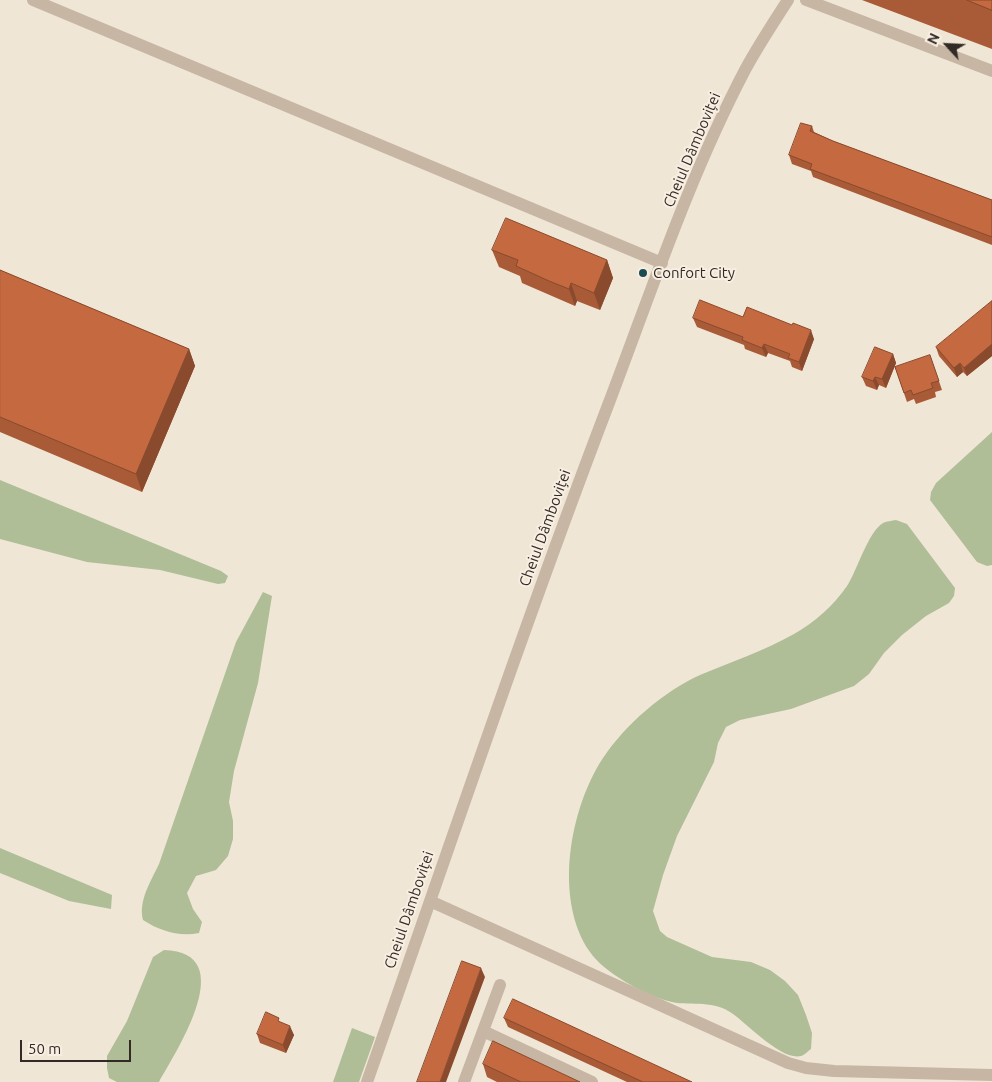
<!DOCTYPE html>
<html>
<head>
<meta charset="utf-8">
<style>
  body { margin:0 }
  #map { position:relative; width:992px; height:1082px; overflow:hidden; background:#f0e6d6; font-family:Ubuntu,sans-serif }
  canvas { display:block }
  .north { position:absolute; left:922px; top:20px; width:50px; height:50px; -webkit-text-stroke:4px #f8efe2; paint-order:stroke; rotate:295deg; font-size:14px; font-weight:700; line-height:20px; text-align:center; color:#322a25 }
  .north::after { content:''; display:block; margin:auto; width:18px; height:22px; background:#322a25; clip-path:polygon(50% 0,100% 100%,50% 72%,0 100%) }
  .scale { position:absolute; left:20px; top:1040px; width:111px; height:22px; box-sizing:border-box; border:2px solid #322a25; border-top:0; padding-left:6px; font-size:15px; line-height:18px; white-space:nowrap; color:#322a25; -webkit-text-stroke:4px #f8efe2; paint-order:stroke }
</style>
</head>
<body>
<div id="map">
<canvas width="992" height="1082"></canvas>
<div class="north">N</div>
<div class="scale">50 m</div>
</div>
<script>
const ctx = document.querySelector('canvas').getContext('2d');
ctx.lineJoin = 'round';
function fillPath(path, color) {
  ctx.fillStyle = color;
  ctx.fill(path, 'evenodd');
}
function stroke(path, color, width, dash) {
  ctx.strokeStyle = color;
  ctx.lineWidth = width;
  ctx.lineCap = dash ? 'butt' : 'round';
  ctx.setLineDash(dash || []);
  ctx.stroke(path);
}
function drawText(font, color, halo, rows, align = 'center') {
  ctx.font = font + ' Ubuntu,sans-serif';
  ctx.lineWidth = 4;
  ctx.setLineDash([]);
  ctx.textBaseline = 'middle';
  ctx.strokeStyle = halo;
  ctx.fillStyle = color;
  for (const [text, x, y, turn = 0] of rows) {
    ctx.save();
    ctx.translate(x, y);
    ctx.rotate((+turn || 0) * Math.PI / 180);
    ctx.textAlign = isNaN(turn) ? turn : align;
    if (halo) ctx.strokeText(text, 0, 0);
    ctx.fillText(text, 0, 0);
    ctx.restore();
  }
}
fillPath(new Path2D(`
  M992,432V565L987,566L977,562L930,500L931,492L936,483Z
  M0,480L221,571L228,576L225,583L218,584L160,570L87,562L0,539Z
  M896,520L907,524L955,588L954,596L949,603L926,616L902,635L884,653L869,674L854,686L791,709L740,720L726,727L718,743L714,762L677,836L663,875L653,911L660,931L667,937L712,957L751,962L770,970L785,981L798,995L806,1015L812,1033L811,1049C808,1051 805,1055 801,1056C781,1061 746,1022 730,1012C710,999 689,1007 668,1001C645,995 603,972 590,952C553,899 570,808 603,758C626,724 663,692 700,675C731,662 764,651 794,634C814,623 834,605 847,586C857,571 868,532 883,523C887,521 892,521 896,520Z
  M263,592L272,596L271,602L258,683L234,771L229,802L233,821V839L228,856L216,870L196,876L187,893L193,909L202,922L199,933C179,937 160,931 143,920C138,901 151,881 159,864L236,642Z
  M0,848L112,895L111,909L69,901L0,873Z
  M164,950C241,952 177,1050 159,1082H117L109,1078L107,1068V1056L127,1021L153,957Z
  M352,1028L375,1037L359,1082H333Z`), '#afbe97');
stroke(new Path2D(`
  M33,0L662,263
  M806,0L992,71
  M430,901L788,1063L806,1068L834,1071L992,1075
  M483,1031L592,1082
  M367,1082C447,854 524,625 610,400C652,289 690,175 745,70C758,46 773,23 788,0
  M464,1082L500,985`), '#c7b6a3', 12);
fillPath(new Path2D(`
  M862,0H992V49Z
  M812,126L814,132L833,141L992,200V245L813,177L811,171L792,164L789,155Z
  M492,250L607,260L613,278L600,310L577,301L575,306L522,283L520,276L499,267Z
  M0,270L189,349L195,366L142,492L0,432Z
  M992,301V356L967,376L963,372L957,377L939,356L936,347Z
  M743,317L814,339L802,371L792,367L790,361L768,353L766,357L745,349L744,345L697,327L693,318Z
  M893,354L896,363L886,388L879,385L877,390L866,386L862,377Z
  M930,355L942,390L935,392L936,397L916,404L914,399L907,402L895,367Z
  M504,1018L692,1082H627L508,1027Z
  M281,1022L294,1035L286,1053L260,1043L257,1034Z
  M483,1064L580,1082H497L487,1077Z`), '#a95a37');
fillPath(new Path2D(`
  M607,260L613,278L600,310L594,293Z
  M571,283L577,301L575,306L569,289Z
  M811,330L814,339L802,371L799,362Z
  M764,344L768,353L766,357L762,348Z
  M992,344V356L967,376L964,368Z
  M189,349L195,366L142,492L136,474Z
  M893,354L896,363L886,388L882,379Z
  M960,363L963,372L957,377L954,368Z
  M875,377L879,385L877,390L873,381Z
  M481,968L485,977L446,1082H440Z
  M290,1026L294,1035L286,1053L283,1045Z`), '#894a2d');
const building = new Path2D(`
  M967,0H992V10Z
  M801,123L812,126L810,131L833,141L992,200V237L810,169L812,164L789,155Z
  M506,218L607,260L594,293L571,283L569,289L549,281L516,266L518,260L492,250Z
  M0,270L189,349L136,474L0,417Z
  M700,300L743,317L747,307L792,325L793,323L811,330L799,362L788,358L790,354L764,344L762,348L742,340L743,337L693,318Z
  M992,301V344L964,368L960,363L954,368L936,347Z
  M875,347L893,354L882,379L875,377L873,381L862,377Z
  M930,355L939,381L931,383L933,388L913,395L911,390L904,393L895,367Z
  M462,961L481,968L440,1082H417Z
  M513,999L692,1082H643L504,1018Z
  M266,1012L279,1018L278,1021L290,1026L283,1045L257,1034Z
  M493,1041L580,1082H521L483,1064Z`);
fillPath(building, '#c46940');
stroke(building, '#894a2d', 1);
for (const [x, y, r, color] of [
  [643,273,5,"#1c4c53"]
]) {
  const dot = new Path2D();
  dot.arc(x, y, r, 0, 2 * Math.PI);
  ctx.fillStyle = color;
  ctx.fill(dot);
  stroke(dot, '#f8efe2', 2);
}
drawText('15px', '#322a25', '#f8efe2', [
  ["Cheiul Dâmboviței",692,150,-67],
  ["Cheiul Dâmboviței",545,528,-70],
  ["Cheiul Dâmboviței",409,910,-71]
]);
drawText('15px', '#322a25', '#f8efe2', [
  ["Confort City",653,273]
], 'left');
</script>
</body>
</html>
